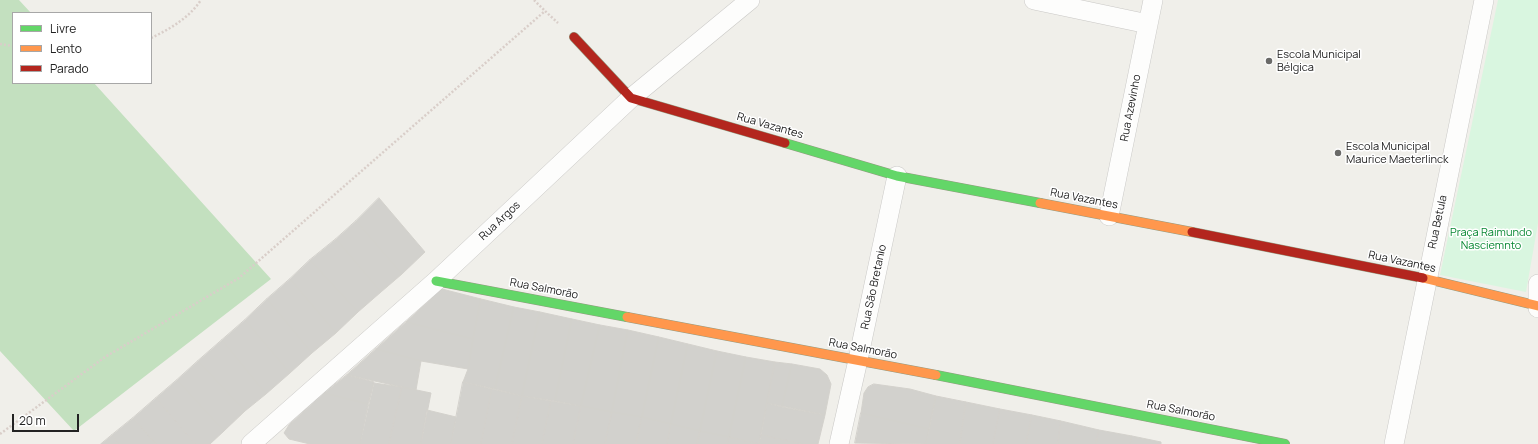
<!DOCTYPE html>
<html>
<head>
<meta charset="utf-8">
<style>
  body { margin:0 }
  #map { position:relative; width:1538px; height:444px; overflow:hidden; background:#f0efea; font-family:Manrope,sans-serif }
  canvas { display:block }
  .legend { position:absolute; left:12px; top:12px; width:140px; height:72px; box-sizing:border-box; background:#fff; border:1px solid #a7a7a7; margin:0; padding:5px 7px; list-style:none; font-size:12px; color:#222 }
  .legend li { display:flex; align-items:center; gap:8px; height:20px }
  .legend b { width:20px; border:1px solid #a7a7a7 }
  .scale { position:absolute; left:12px; top:414px; width:67px; height:18px; box-sizing:border-box; border:2px solid #222; border-top:0; padding-left:5px; font-size:12px; line-height:14px; white-space:nowrap; color:#222; -webkit-text-stroke:3px #fff; paint-order:stroke }
</style>
</head>
<body>
<div id="map">
<canvas width="1538" height="444"></canvas>
<ul class="legend">
<li><b style="height:5px;background:#63d668"></b>Livre</li>
<li><b style="height:5px;background:#ff974d"></b>Lento</li>
<li><b style="height:5px;background:#b3261e"></b>Parado</li>
</ul>
<div class="scale">20 m</div>
</div>
<script>
const ctx = document.querySelector('canvas').getContext('2d');
ctx.lineJoin = 'round';
function fillPath(path, color) {
  ctx.fillStyle = color;
  ctx.fill(path, 'evenodd');
}
function stroke(path, color, width, dash) {
  ctx.strokeStyle = color;
  ctx.lineWidth = width;
  ctx.lineCap = dash ? 'butt' : 'round';
  ctx.setLineDash(dash || []);
  ctx.stroke(path);
}
function drawText(font, color, halo, rows, align = 'center') {
  ctx.font = font + ' Manrope,sans-serif';
  ctx.lineWidth = 3;
  ctx.setLineDash([]);
  ctx.textBaseline = 'middle';
  ctx.strokeStyle = halo;
  ctx.fillStyle = color;
  for (const [text, x, y, turn = 0] of rows) {
    ctx.save();
    ctx.translate(x, y);
    ctx.rotate((+turn || 0) * Math.PI / 180);
    ctx.textAlign = isNaN(turn) ? turn : align;
    if (halo) ctx.strokeText(text, 0, 0);
    ctx.fillText(text, 0, 0);
    ctx.restore();
  }
}
fillPath(new Path2D(`
  M0,0H19L31,13H13V83H94L271,279L74,431L0,351Z`), '#c3e0bf');
fillPath(new Path2D(`
  M1498,0H1538V223L1526,292L1440,275Z`), '#d9f6e0');
const building = new Path2D(`
  M379,198L425,252L402,274L356,221Z
  M356,221L402,274L381,292L336,239Z
  M336,239L381,292L358,312L310,260Z
  M310,260L358,312L336,333L290,279Z
  M290,279L336,333L312,353L267,299Z
  M438,288L481,299L473,339L406,322L433,297Z
  M267,299L312,353L290,373L245,320Z
  M481,299L514,307L495,389L463,382L468,369L473,339Z
  M514,307L540,312L522,396L495,389Z
  M540,312L572,319L555,401L522,396Z
  M572,319L600,325L581,406L555,401Z
  M245,320L290,373L266,394L222,340Z
  M406,322L473,339L468,369L421,361L376,349Z
  M600,325L628,330L612,412L581,406Z
  M628,330L659,337L642,417L612,412Z
  M659,337L688,344L671,424L642,417Z
  M222,340L266,394L245,411L198,361Z
  M688,344L717,351L700,431L671,424Z
  M376,349L421,361L416,390L347,375Z
  M717,351L746,357L729,437L700,431Z
  M746,357L775,362L759,444L729,437Z
  M198,361L245,411L224,431L177,380Z
  M775,362L792,364L782,407L767,403Z
  M792,364L820,369L827,375L831,384L825,415L782,407Z
  M347,375L374,382L368,404L324,393Z
  M177,380L224,431L210,444H195L156,398Z
  M463,382L492,389L481,444H451Z
  M374,383L402,387L389,444H360Z
  M874,384L910,389L936,396L929,429L861,413L864,393L868,387Z
  M402,387L431,393L421,444H389Z
  M492,389L522,396L512,444H481Z
  M324,393L368,404L360,444H310L289,439L284,433L289,425Z
  M522,396L551,401L542,444H512Z
  M936,396L966,402L960,444H926Z
  M156,398L195,444H156L133,418Z
  M551,401L581,406L573,444H542Z
  M966,402L1000,409L993,444H960Z
  M767,403L825,415L818,444H803L761,435Z
  M581,406L612,412L605,444H573Z
  M1000,409L1032,415L1026,444H993Z
  M427,410L456,417L451,444H421Z
  M612,412L642,417L636,444H605Z
  M861,413L929,429L926,444L855,443Z
  M1032,415L1061,421L1058,444H1026Z
  M642,417L671,424L667,444H636Z
  M133,418L156,444H119L112,435Z
  M1061,421L1099,430L1096,444H1058Z
  M671,424L700,431L697,444H667Z
  M1099,430L1132,436L1130,444H1096Z
  M700,431L729,437L727,444H697Z
  M112,435L119,444H101Z
  M761,435L803,444H759Z
  M1132,436L1161,442V444H1130Z
  M729,437L759,444H727Z`);
fillPath(building, '#d2d1cd');
stroke(building, '#d3d1cc', 1);
const street = new Path2D(`
  M1034,0L1148,24
  M1109,216L1153,0
  M1538,284V308
  M251,444L436,281L631,98L750,0
  M839,444L858,360L897,176
  M1394,444L1484,0`);
const fast = new Path2D(`
  M785,143L897,176L1040,203
  M436,281L627,317
  M936,375L1285,444`);
const slow = new Path2D(`
  M1040,203L1192,232
  M1423,278L1538,306
  M627,317L936,375`);
const jam = new Path2D(`
  M574,37L631,98L785,143
  M1192,232L1423,278`);
stroke(street, '#c9c8c6', 20);
stroke(fast, '#939b80', 10);
stroke(slow, '#939b80', 10);
stroke(jam, '#939b80', 10);
stroke(new Path2D(`
  M534,0L545,11
  M151,38C170,29 189,18 201,0
  M0,44L13,46
  M0,434L105,357L239,278L545,11L558,23`), '#d9cec9', 2.5, [2, 2]);
stroke(street, '#fdfdfc', 19);
stroke(fast, '#63d668', 9);
stroke(slow, '#ff974d', 9);
stroke(jam, '#b3261e', 9);
for (const [x, y, r, color] of [
  [1269,61,4,"#6a6a68"],
  [1338,153,4,"#6a6a68"]
]) {
  const dot = new Path2D();
  dot.arc(x, y, r, 0, 2 * Math.PI);
  ctx.fillStyle = color;
  ctx.fill(dot);
  stroke(dot, '#fff', 1.5);
}
drawText('11px', '#222', '#fff', [
  ["Escola Municipal",1277,55],
  ["Bélgica",1277,68],
  ["Escola Municipal",1346,147],
  ["Maurice Maeterlinck",1346,160]
], 'left');
drawText('11px', '#222', '#fff', [
  ["Rua Azevinho",1131,108,-79],
  ["Rua Vazantes",770,126,16],
  ["Rua Vazantes",1084,199,11],
  ["Rua Argos",500,221,-43],
  ["Rua Betula",1438,222,-78],
  ["Rua Vazantes",1402,262,12],
  ["Rua São Bretanio",874,287,-78],
  ["Rua Salmorão",544,289,11],
  ["Rua Salmorão",863,349,11],
  ["Rua Salmorão",1181,411,11]
]);
drawText('11px', '#078832', '#fff', [
  ["Praça Raimundo",1491,233],
  ["Nasciemnto",1491,246]
]);
</script>
</body>
</html>
